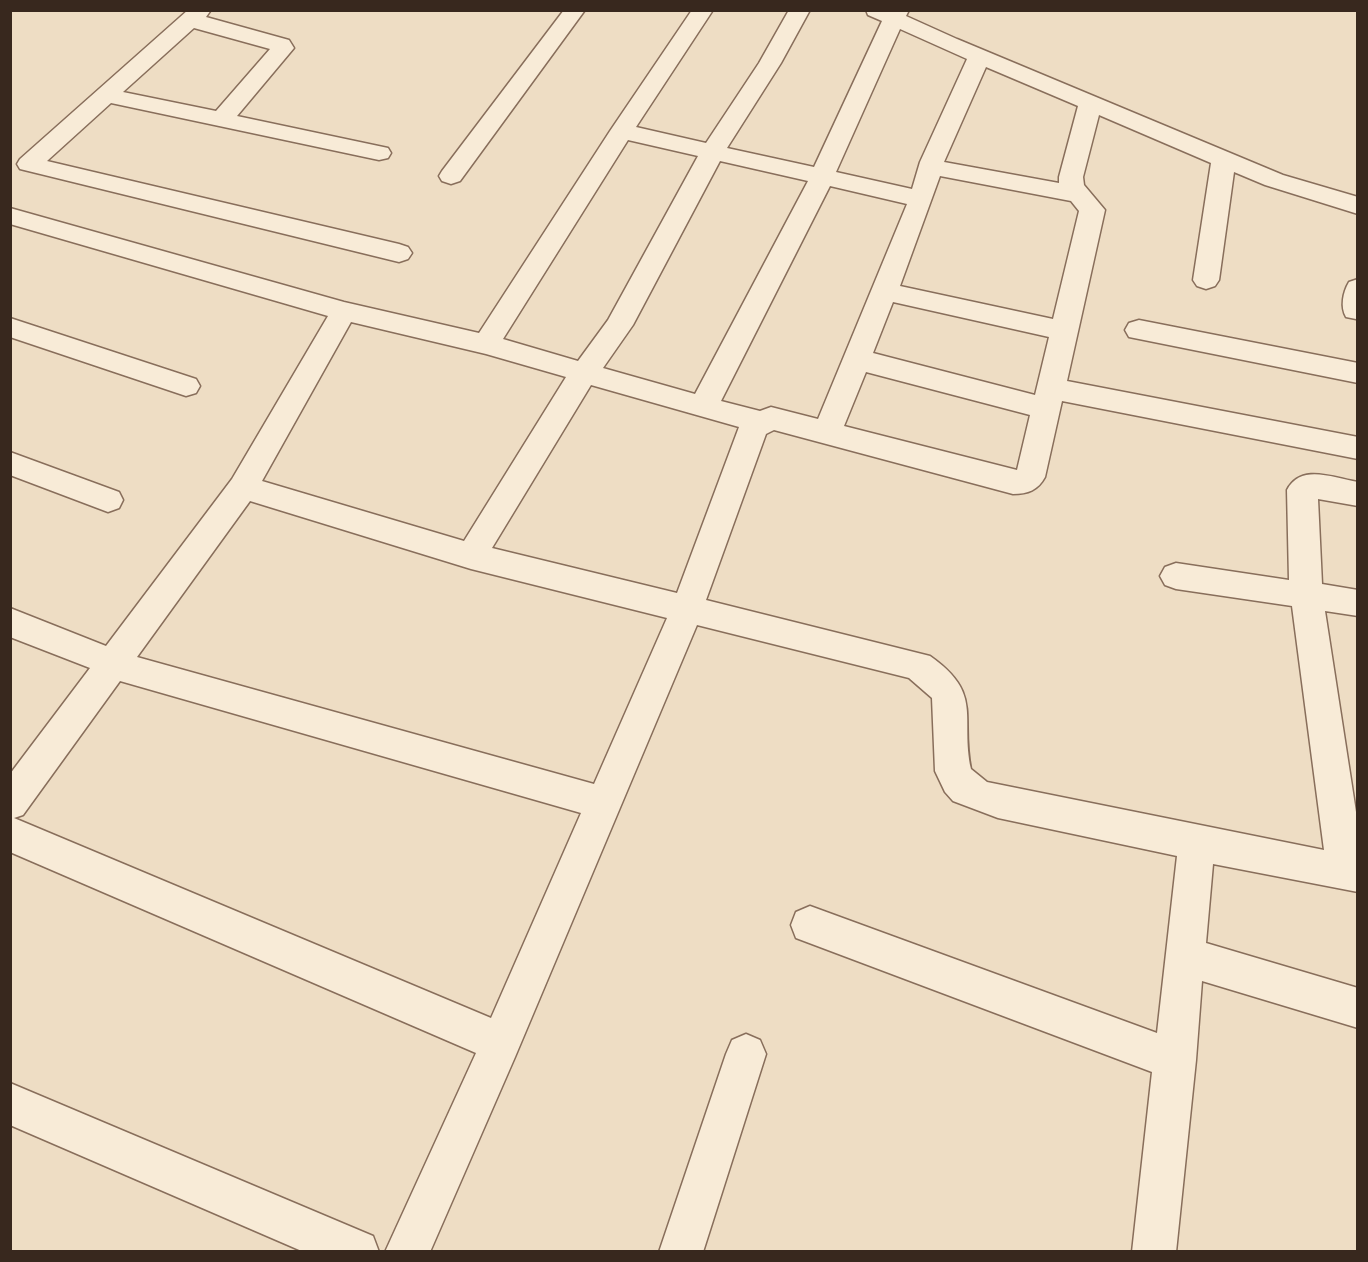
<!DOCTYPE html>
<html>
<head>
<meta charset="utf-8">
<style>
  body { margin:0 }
  #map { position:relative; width:1368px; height:1262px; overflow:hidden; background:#eeddc4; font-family:Merriweather,serif }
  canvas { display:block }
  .frame { position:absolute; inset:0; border:12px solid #38281e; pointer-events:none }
</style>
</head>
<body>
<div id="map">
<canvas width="1368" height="1262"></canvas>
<div class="frame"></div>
</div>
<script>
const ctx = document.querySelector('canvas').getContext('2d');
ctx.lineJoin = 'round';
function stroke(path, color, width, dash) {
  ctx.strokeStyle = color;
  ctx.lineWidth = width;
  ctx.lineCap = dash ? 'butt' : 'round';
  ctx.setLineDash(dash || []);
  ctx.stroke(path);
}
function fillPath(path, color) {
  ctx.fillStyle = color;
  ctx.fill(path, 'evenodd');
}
const minor = new Path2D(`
  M188,10H211L206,17L289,40L294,48L237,116L388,148L391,153L388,158L379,160L111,103L47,161L399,244L408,247L412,253L408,259L399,262L20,169L17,164L20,159ZM194,28L270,49L216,111L123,92Z
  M564,10H585L460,181L451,184L442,181L439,176L442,171Z
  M692,10H713L636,127L706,143L759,63L789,10H810L781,63L727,148L814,167L882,21L868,15L866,10H909L906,16L957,39L1283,175L1358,197V214L1265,185L1234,172L1219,280L1215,286L1206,289L1197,286L1193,280L1211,163L1099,115L1083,177L1084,185L1105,210L1067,381L1358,437V459L1062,401L1045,477C1038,490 1028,494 1013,494L774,430L766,434L706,600L930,656C984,694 960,716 971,769L987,782L1324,850L1292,606L1176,589L1165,585L1160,576L1165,567L1176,563L1289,580L1287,490C1301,463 1333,478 1358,482V506L1318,499L1322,584L1358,590V616L1325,611L1358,825V892L1213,864L1206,943L1358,988V1028L1202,981L1196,1060L1176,1252H1132L1152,1072L796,938L791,925L796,912L810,906L1157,1033L1177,856L998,818L953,801L945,792L935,771L932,698L909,678L697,625L515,1057L430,1252H385L476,1053L10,852V774L90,668L10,637V608L106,646L232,479L328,316L10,224V208L344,302L479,333L610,131ZM900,29L967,59L920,162L912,189L836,172ZM986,67L1078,106L1059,177V183L944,162ZM628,140L698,156L608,320L578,361L503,339ZM720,161L808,181L695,394L603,368L633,325ZM940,176L1071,201L1079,211L1053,319L900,286ZM830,186L907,204L818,419L771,407L760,411L721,401ZM893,302L1049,337L1035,395L873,353ZM351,322L486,354L566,377L464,541L262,481ZM866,372L1030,415L1017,470L844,426ZM591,385L739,427L677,593L492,548ZM250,501L471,569L667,618L594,784L137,657ZM120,681L581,813L491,1018L14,818L23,815Z
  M1358,279V319H1356L1346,317C1340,307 1343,292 1349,282Z
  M10,318L196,379L200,386L196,393L186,396L10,337Z
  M1139,320L1358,363V383L1129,337L1125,330L1129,323Z
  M10,452L119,492L123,500L119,508L108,512L10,475Z
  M746,1034L760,1040L766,1054L703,1252H659L726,1054L732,1040Z
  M10,1083L373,1236L379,1252H304L10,1125Z`);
stroke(minor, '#886e5b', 3);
fillPath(minor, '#f8ebd7');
</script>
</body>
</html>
